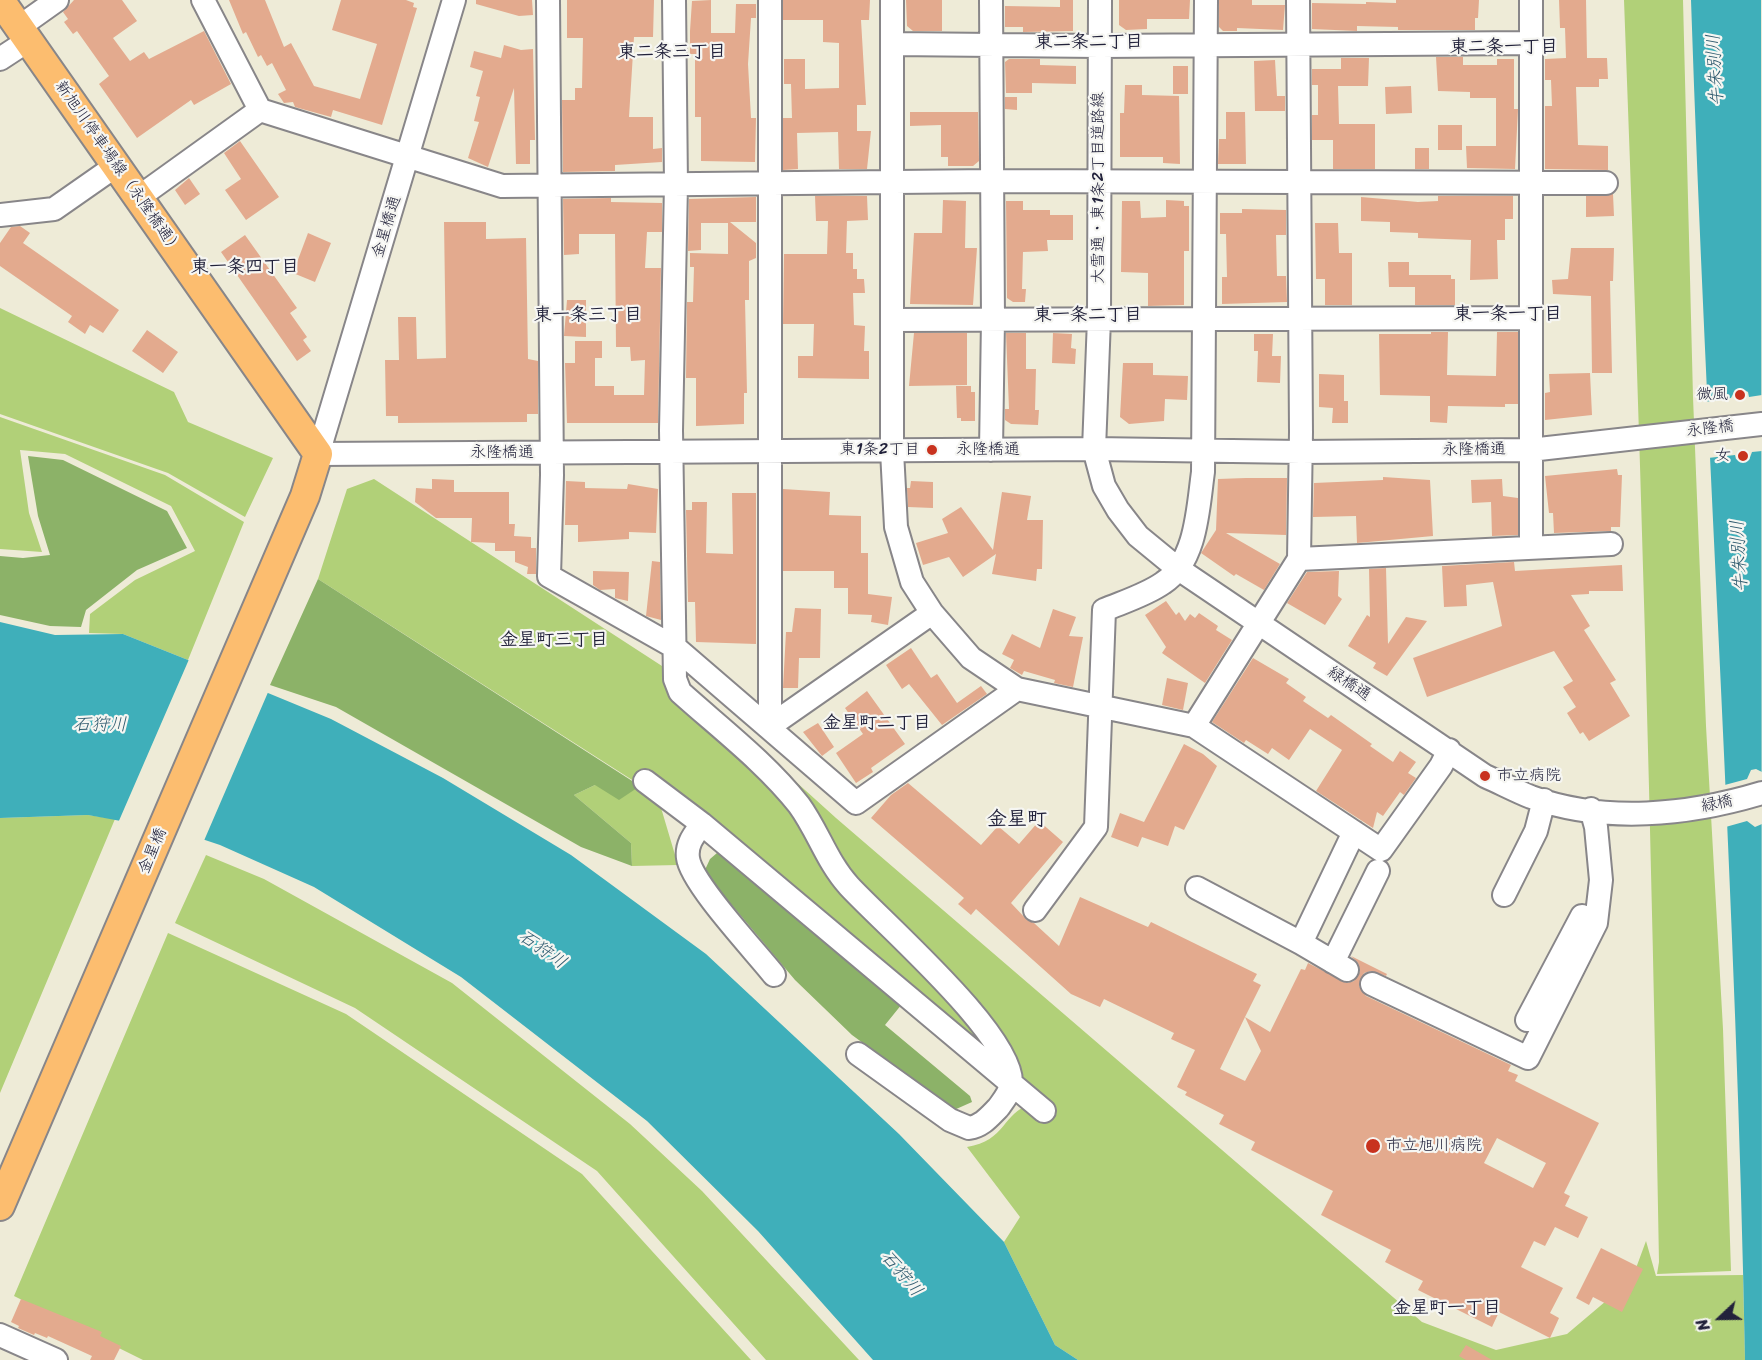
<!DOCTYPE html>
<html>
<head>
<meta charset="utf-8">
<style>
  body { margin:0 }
  #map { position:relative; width:1762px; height:1360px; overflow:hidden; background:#eeebd7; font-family:Sriracha,sans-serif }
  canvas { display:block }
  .north { position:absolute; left:1690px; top:1288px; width:60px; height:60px; -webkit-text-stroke:4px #f6f6f2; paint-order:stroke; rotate:248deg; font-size:16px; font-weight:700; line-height:24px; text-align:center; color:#22223b }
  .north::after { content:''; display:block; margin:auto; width:21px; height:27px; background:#22223b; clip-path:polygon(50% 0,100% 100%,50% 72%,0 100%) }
</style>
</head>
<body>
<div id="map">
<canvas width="1762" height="1360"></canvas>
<div class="north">N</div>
</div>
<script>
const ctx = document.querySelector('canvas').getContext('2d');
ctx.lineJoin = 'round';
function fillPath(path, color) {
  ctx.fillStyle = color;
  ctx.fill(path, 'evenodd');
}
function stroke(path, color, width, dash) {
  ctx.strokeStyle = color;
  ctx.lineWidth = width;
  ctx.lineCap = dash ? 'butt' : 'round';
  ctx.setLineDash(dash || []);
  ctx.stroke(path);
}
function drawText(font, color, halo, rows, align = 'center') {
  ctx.font = font + ' Sriracha,"Klee One",sans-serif';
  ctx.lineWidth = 4.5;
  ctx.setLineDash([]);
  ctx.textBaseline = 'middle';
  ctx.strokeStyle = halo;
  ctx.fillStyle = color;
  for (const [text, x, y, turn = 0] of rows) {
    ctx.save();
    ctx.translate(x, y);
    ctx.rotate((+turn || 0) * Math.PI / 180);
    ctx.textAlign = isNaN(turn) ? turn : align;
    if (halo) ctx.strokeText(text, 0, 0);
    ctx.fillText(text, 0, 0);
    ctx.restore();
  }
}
fillPath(new Path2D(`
  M1624,0H1683L1693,397L1706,726L1723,1029L1731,1271L1657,1274L1659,1262C1652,841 1640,421 1624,0Z
  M0,308L174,392L188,422L273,458L245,517L168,473L0,414Z
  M0,417L165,475L244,522L188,660L123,634L89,633L90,614L135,580L195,551L171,506L65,454L20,450L29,513L42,552L0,549Z
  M374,479L682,679L836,818L1422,1322L1496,1350L1567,1334L1632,1279L1646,1241L1656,1276L1743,1275L1745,1360H1078L1055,1345L1004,1242L1020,1217L967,1147C1006,1141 1003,1112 1030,1105L659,801L678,865L632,866L631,843L574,795L595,785H640L318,579L347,489Z
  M88,815L115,819L0,1093V818Z
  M206,855L264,879L452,983L630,1124L702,1191L859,1360H766L597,1171L355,1008L175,923Z
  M168,933L346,1014L582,1174L751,1360H143L14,1296Z`), '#b1d078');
fillPath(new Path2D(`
  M28,456L63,460L167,511L187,548L137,570L86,610L81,627L50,626L0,615V556L23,558L50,555L38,516Z
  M318,579L640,786L619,800L595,785L574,795L631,843L632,866L581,847L336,707L270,685Z
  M717,853L728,855L902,1004L885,1025L970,1096L972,1102L954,1110L852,1035L795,980L704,872L710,859Z`), '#8cb268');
fillPath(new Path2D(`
  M1691,0H1761L1762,1360H1745C1737,906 1706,453 1691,0Z
  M0,622L55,635L123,634L188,660L331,719L443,778L571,855L706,954L899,1134L1004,1242L1055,1345L1078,1360H873L758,1231L647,1121L461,977L314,887L220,845L181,832L88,815L0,818Z`), '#3fafba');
fillPath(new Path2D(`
  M1740,388L1748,392L1749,397L1762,395V451L1752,452L1749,460L1744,462L1736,459L1735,455L1708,458L1705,402L1731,398L1735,390Z
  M190,657L269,690L203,843L118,823Z
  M1756,769L1762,772V824L1755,827L1747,821L1722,828L1721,786L1747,779L1751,770Z`), '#eeebd7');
fillPath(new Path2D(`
  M74,0H122L137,21L113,38L130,61L144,52L149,59L204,31L231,84L194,105L191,100L137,138L99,84L109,76L77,31L73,34L64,22L68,19L63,12Z
  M229,0H265L284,47L291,43L314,86L360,99L377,44L332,30L341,0H406L414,3L413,7L417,8L382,125L333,110L331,117L295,107L293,102L284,103L278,94L286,90L272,63L267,66L261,55L258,57L246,32L243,34Z
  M476,0H532L533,15L519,16L476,4Z
  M567,0H654L653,37H634L629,117H653V149L662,148V162L615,165V171L563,172L562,100H575V88H582L583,38H567Z
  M711,0V33H735L736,4H756V18H751L748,64L751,118H756L755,162L701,161V117H695V54H690V31L692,1Z
  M783,0H870L869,20H861L866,105H857V131H871L867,169H839L838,132L797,133L798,169L783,170V118H792L791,84H784V59H805V89L839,88V43L823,42V20H783Z
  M906,0H942V31H913L907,26Z
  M1060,0H1073V31L1023,32V27H1005V6L1060,7Z
  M1119,0H1190L1189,19H1147V29L1126,30L1119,25Z
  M1219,0H1252V5H1285L1283,30L1237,28V31H1223L1219,27Z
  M1396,0H1479L1478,18H1475V30H1398V27L1357,26V31L1312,29V3L1366,4V2L1396,3Z
  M1559,0H1586L1587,58H1607L1608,79H1599V87H1576L1578,145L1608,146V170L1545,169V106H1552L1551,80H1545V59L1566,58L1565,28H1560Z
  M504,45L521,50L533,49L535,140H530V164H516L514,88L488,167L468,158L479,122L474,121L480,97L476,96L483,71L470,67L474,51L501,58Z
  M1436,57H1463V65H1497V59H1514V109H1518L1515,169L1467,168L1466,146H1496V98H1470V92L1438,91Z
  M1341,58H1369L1368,86H1338L1339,124H1375V169H1333V140H1312V115H1318V85H1312V69H1341Z
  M1009,59H1040V65L1076,66V84L1032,83V93H1006L1005,62Z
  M1275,60L1277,96H1285V111H1255L1254,61Z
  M1173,66H1188V94H1173Z
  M1125,85H1142V95L1179,96L1180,164L1163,163V157H1120V113H1124Z
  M1411,86L1412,113L1386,114L1385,87Z
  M1005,97H1017V110L1005,109Z
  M910,112H978L979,161L973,166H948V157H941V125L910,126Z
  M1226,112H1245L1246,164H1218L1219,139H1226Z
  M1438,125H1462V150H1438Z
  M240,141L279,197L246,220L225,190L241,179L224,153Z
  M1415,148H1429V169H1415Z
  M189,178L200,194L185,205L175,190Z
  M1613,194L1614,216L1586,217V196Z
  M815,196H867L868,220L847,221L846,253H853V269H857V279H864L865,293H853L854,325L865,326L864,351H869V379L798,378V356H813L814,324H783L784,254H827L828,221H816Z
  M1438,196H1513V219H1505V240H1497L1498,279L1470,280L1471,240L1418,238V233L1390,232V222L1361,221V197L1418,202L1438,201Z
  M756,197V222H730L756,243V258L749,261V300H745L747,393H744V424L696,426V378H686L687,302H693L694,267H690V253L728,254V223H701V250L688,251L689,199Z
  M611,198V202L662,203V232H647L645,268H661L658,423H567L565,363H575V341H602V358H595V386H614V395H644L645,360L631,361L630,347H616L615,234H579V254L564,255L563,199Z
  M943,200L966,201L965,248H977L973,305L910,304L914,233H942Z
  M1166,200L1184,201V206H1189V251H1184V305L1148,306V273L1121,272L1122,201H1140L1141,218L1166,217Z
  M1006,201H1023V210H1050V215H1073V240H1047L1048,251L1023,252L1022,289H1026L1025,302H1013L1007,298Z
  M1242,209L1286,210V235H1276L1277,276H1286L1287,302L1222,304V277H1227L1226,234H1220V213H1242Z
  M444,222H486V239L526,238L528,359L538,361V414H527V422L398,423V416H386L385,360H399L398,317H416L417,359L446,358Z
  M1315,223H1338L1339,253H1352V305H1325V279H1316Z
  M20,226L30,233L23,243L119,310L103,333L90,325L85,334L68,322L72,316L0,266V243L11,227Z
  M308,233L331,243L315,282L293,273Z
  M245,235L297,308L290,313L307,337L303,340L311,351L297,361L221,252Z
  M1571,248H1614L1613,281H1610L1612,373H1592L1591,296L1553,294L1552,280L1568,279Z
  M1388,262H1409V275H1451V279H1455V305H1415V287H1389Z
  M567,300H586V337L564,336Z
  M147,330L178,352L163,373L132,351Z
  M1431,332H1448L1447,375L1496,376L1497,332H1518V404H1505V407L1448,406L1447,423L1430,422V396L1380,395L1379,334H1431Z
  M914,333H967V385L909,386Z
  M1006,333H1026V369H1036L1035,410H1039L1038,425L1011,424L1005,420V409H1009Z
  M1053,333L1072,334L1071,348L1076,349L1075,364L1052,363Z
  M1254,334H1273L1272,356H1281L1280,383L1257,382L1258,351H1254Z
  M1123,363H1153V375L1188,376L1187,400L1165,399L1164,421L1129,424L1120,417Z
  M1590,373L1592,415L1545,420V393L1550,392L1549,374Z
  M1319,374L1344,375V401H1348V423H1332L1333,408L1319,407Z
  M956,386H971V392H975V421H961V418H957Z
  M1617,469L1618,475H1622L1620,527H1611V531L1554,533L1553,513H1549L1545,476Z
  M1383,477L1430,480L1433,536L1357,543L1356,516L1313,517L1314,483L1383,480Z
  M1246,478H1287L1286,535L1226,533L1280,564L1264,590L1236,574L1234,576L1201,553L1216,530L1218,479Z
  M432,479L454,480V492H509V524H515L514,536L531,537V548H536V574H527L528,567L515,562V551H495V543L471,542L472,518H436L415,502L416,488L432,489Z
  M1502,479L1503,496L1518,498V535L1492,536L1491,502L1472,503L1471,480Z
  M566,481L585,482V488L627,489L628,484L658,489L656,533L629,532V539L578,542V525H565Z
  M911,481L933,482V508L908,507L907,488H910Z
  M783,489L830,492L829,515L861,516V553H868V594L892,597L888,625L871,622L872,615L848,614V588H834V571H783Z
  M1002,492L1031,496L1027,520H1043L1042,569H1037L1036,581L992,574L996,554L963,577L949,557L923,565L916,543L948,533L942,519L961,507L993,550Z
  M732,493H756V644L696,642L695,602H688L686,510H692V502H707L706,553L733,554Z
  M652,561L660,562L661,620L646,616Z
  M1514,562L1515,571L1622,565L1623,591H1589V594L1571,595L1590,626L1584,630L1616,680L1610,683L1630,716L1589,741L1583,732L1580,734L1567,713L1576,707L1563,687L1573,681L1554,651L1427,697L1413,658L1502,626L1493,582L1466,585L1467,606L1444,607L1442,566Z
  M1386,568L1388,644L1406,617L1427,621L1387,676L1373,668L1376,663L1348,646L1367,615L1370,617L1369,569Z
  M593,571L629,572L628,601L615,598V589L600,590L593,585Z
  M1339,571L1338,596L1342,599L1325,625L1287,603L1307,572Z
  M1166,601L1176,615L1179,612L1185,621L1190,614L1195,618L1199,613L1218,626L1216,630L1232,640L1205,683L1162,653L1166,647L1145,615Z
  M795,608L821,609L820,658H799L798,688H783L786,632H792Z
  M1053,609L1076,617L1069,636L1083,637L1073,687L1054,683L1055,680L1024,671L1022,675L1010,668L1014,660L1002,654L1012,634L1040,648Z
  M911,648L931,678L937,674L957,703L981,686L987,694L942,725L909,684L902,689L886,665Z
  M1253,658L1289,679L1286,683L1306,697L1303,701L1328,718L1331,715L1372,744L1370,746L1393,762L1400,751L1416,762L1408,773L1416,778L1404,795L1400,792L1383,816L1377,812L1373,828L1316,791L1342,750L1310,729L1289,760L1272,748L1268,754L1246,740L1244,743L1212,722Z
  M1167,678L1188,683L1183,710L1162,705Z
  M867,691L905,744L871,768L873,772L856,783L836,753L863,734L845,708Z
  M818,723L834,747L822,756L803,732Z
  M1184,744L1203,754L1217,766L1184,830L1175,826L1168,846L1142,837L1138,847L1111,837L1120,813L1144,822Z
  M908,783L981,845L998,826L1019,844L1039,821L1063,842L1011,903L1027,920L1034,923L1059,946L1080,897L1148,927L1151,922L1257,974L1253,981L1261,985L1245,1017L1270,1032L1301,969L1305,970L1308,963L1347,983L1354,981L1360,971L1358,963L1351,956L1387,974L1386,976L1371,971L1364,973L1359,986L1366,996L1511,1065L1508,1071L1518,1075L1515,1081L1599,1123L1564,1193L1570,1196L1565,1206L1588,1217L1578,1238L1555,1227L1545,1246L1534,1241L1521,1267L1563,1288L1550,1313L1559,1318L1550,1338L1499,1312L1492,1327L1418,1290L1423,1281L1385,1262L1391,1250L1321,1215L1333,1191L1251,1150L1255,1142L1219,1124L1224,1115L1185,1095L1187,1092L1177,1087L1195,1050L1171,1039L1174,1033L1104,999L1100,1007L1071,994L976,909L971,915L958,904L964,898L871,818L891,795ZM1245,1017L1261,1051L1245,1081L1220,1069ZM1497,1138L1546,1163L1533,1188L1484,1163Z
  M1601,1248L1643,1269L1622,1312L1593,1297L1589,1305L1576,1298Z
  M21,1299L102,1332L100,1336L121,1346L114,1360H90L92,1356L48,1336L47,1338L35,1333L34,1335L18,1328L19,1326L11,1322Z
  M1466,1345L1492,1360H1466L1459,1356Z`), '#e3aa8e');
const minor = new Path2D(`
  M203,0L260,110L502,186L993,181L1606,183
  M454,0L318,454L1094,449L1301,452L1530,450L1762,424
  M548,0L552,475L549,576L676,648L856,803L1017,689
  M674,0L676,184L671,430L675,679L680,692C720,728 766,763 799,805C818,831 827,862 849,886C883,923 1015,1037 1011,1084C1010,1093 1003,1101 998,1108C989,1117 982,1126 969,1128L950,1120L858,1054
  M892,0V451L896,527L912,582L932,613L971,658L1017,689L1194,726L1381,850L1441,766L1449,750
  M1100,0L1099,319L1094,449L1104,486L1118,510L1138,536L1177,568L1485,776C1501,783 1516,791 1531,797C1605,824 1689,815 1762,793
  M1298,0L1301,432L1299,559
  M19,27L57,0
  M892,44L1100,46L1532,43
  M0,59L29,40
  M139,197L260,110
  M0,215L54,209L117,165
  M892,320L1531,318
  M991,450L993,319L991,0
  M1531,548V0
  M770,726V0
  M770,726L932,613
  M1194,726L1299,559L1611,544
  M645,781L702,824L1044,1111
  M702,824C694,835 686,844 688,858C691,883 756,952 774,975
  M1197,888L1301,943
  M1504,895L1536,831L1544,800
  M1035,910L1096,827L1104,610C1123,602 1146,595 1163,583C1197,561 1198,507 1203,472L1206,0
  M1333,962L1378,871
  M1347,970L1301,943L1354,832
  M1372,984L1528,1058L1596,923L1601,880L1596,827L1591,809
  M1527,1020L1582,916
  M0,1335L56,1360`);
const major = new Path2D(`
  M0,1206L305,496L318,454L0,0`);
stroke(minor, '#888689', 26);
stroke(major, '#888689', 32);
stroke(minor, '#fff', 22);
stroke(major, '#fcbd6f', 28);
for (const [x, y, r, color] of [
  [1740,395,6,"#c8321e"],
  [932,450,6,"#c8321e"],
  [1743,456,6,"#c8321e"],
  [1485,776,6,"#c8321e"],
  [1373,1146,8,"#c8321e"]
]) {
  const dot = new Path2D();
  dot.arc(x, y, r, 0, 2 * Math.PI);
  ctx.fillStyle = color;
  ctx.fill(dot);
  stroke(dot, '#f6f6f2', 2);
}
drawText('16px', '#22223b', '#f6f6f2', [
  ["新旭川停車場線（永隆橋通）",118,168,55],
  ["大雪通・東1条2丁目道路線",1099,188,-90],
  ["金星橋通",387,227,-73],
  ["永隆橋",1710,429,-7],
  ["永隆橋通",988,450],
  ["永隆橋通",1474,450,-1],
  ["永隆橋通",502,453],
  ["緑橋通",1349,684,34],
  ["緑橋",1717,804,-12],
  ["金星橋",153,851,-67]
]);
drawText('16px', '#22223b', '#f6f6f2', [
  ["微風",1728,395],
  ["東1条2丁目",920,450],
  ["女",1731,456],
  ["市立病院",1497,776,"left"],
  ["市立旭川病院",1386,1146,"left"]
], 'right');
drawText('bold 18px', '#22223b', '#f6f6f2', [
  ["東二条二丁目",1089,42],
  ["東二条一丁目",1504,47],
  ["東二条三丁目",672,52],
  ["東一条四丁目",245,267],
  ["東一条一丁目",1508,314],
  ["東一条三丁目",588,315],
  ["東一条二丁目",1088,315],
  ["金星町三丁目",554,640],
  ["金星町二丁目",877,723],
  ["金星町一丁目",1447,1308]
]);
drawText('italic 18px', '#2e5a6e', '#f6f6f2', [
  ["牛朱別川",1716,70,-93],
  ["牛朱別川",1740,556,-93],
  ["石狩川",100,725],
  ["石狩川",542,950,35],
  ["石狩川",901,1274,50]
]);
drawText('bold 20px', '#22223b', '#f6f6f2', [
  ["金星町",1017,820]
]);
</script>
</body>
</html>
